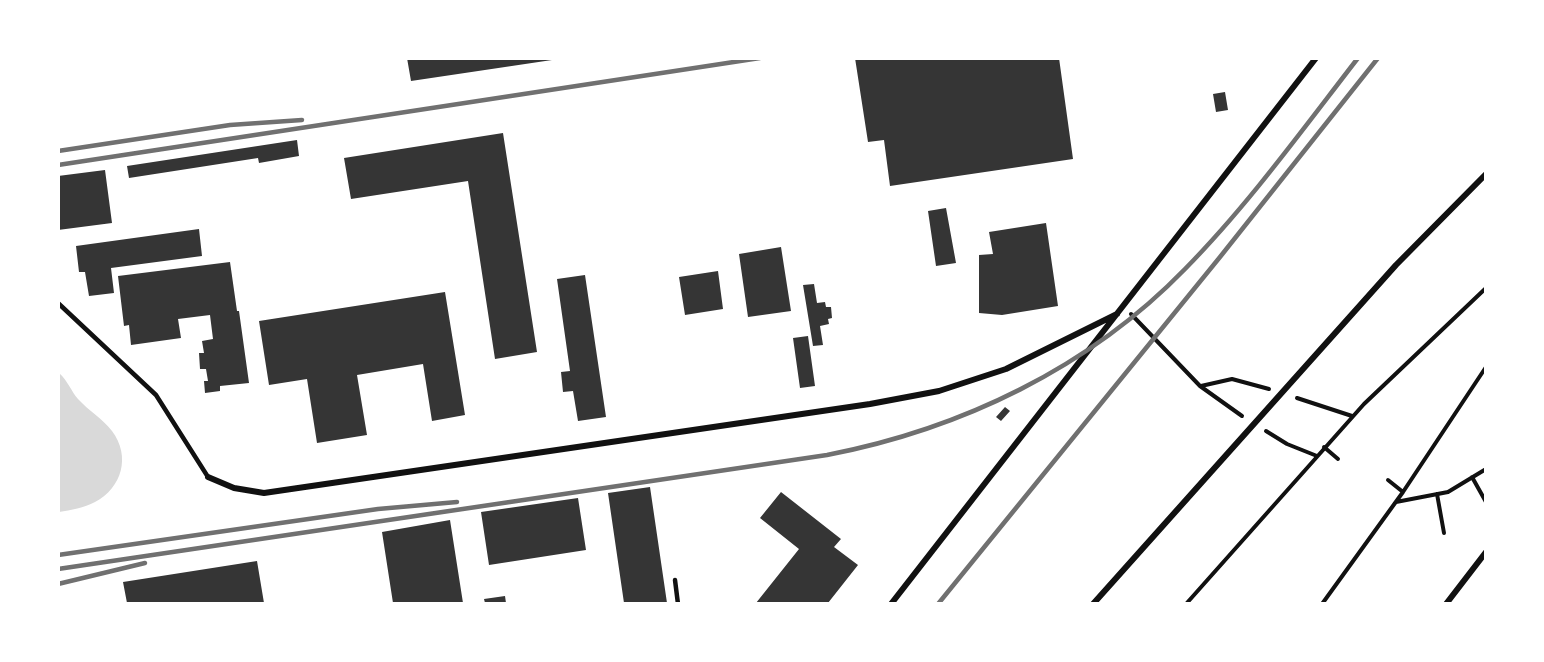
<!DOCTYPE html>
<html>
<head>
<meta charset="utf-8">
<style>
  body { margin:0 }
  #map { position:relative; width:1544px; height:662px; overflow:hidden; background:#fff; font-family:Helvetica,sans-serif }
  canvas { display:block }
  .frame { position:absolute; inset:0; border:60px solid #fff; pointer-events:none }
</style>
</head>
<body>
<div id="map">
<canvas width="1544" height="662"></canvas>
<div class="frame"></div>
</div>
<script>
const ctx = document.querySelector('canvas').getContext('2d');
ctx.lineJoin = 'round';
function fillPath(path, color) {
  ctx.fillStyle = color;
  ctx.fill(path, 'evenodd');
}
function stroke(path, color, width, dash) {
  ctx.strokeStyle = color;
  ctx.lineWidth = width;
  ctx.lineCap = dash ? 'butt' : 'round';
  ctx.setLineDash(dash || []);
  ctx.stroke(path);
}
fillPath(new Path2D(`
  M59,373C68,381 71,391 78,399C89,411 103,419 112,431C131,456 122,488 95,502C84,508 71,510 59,512Z`), '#d9d9d9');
fillPath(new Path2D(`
  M407,58H552V60L411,81Z
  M855,58H1059L1073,159L890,186L884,140L868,142Z
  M1225,92L1228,110L1216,112L1213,94Z
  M503,133L537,352L495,359L468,181L351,199L344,158Z
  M297,140L299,156L259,163L258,158L129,178L127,166Z
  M105,170L112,223L58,230V176Z
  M946,208L956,263L936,266L928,211Z
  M1046,223L1058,306L1002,315L979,313V255L993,254L989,232Z
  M199,229L202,256L111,268L114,293L89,296L85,272H79L76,246Z
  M781,247L791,311L748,317L739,254Z
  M230,262L237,311H239L249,383L220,386V391L205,393L204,381H208L206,369H200L199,353H204L202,341L213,339L210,315L178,319L181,338L131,345L129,325L124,326L118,276Z
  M718,271L723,309L685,315L679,277Z
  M585,275L606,417L578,421L573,391L563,392L561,372L570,371L557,279Z
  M814,284L817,303L825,302L826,307H831L832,318L828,319L829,324L820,326L823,345L813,346L803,285Z
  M445,292L465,415L432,421L423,364L357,375L367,435L317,443L307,379L269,385L259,321Z
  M808,336L815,386L800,388L793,338Z
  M1005,407L1010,411L1001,421L996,417Z
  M650,487L667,603H624L608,493Z
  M781,492L841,539L834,547L858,565L828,603H756L799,549L760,518Z
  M578,498L586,550L489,565L481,512Z
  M450,520L463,603H393L382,532Z
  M257,561L264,603H127L123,582Z
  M505,596L506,603H485L484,599Z`), '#353535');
stroke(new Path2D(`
  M1131,314L1200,386L1242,416
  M1201,386L1232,379L1269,389
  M1297,398L1352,416
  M1266,431L1287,444L1317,456
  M1324,447L1338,459
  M1472,477L1486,502
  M1388,480L1403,492
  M1437,494L1444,533
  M1396,502L1448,492L1486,469
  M1186,604L1364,404L1486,288
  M1322,604L1403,492L1486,367`), '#111', 4);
stroke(new Path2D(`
  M58,303L156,395L208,477
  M675,580L678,604`), '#111', 4.5);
stroke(new Path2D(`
  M208,477L234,488L264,493L870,404L939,391L1006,369L1117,314
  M891,604L1316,58
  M1093,604L1396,265L1486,174
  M1446,604L1486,552`), '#111', 6);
stroke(new Path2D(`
  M58,151L230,125L302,120
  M58,165L760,58
  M58,555L378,509L457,502
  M58,569L827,455C961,429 1089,368 1185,269C1248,205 1303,129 1358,58
  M58,584L145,563
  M938,604L1220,257L1378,58`), '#707070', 4.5);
</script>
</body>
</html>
